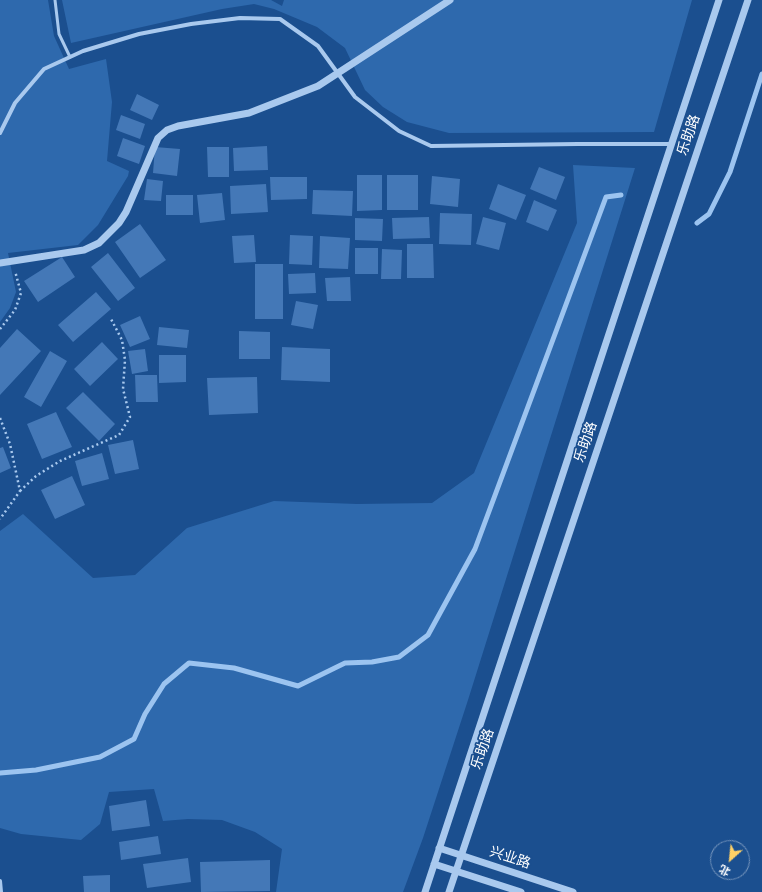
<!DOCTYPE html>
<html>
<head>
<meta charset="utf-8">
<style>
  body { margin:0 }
  #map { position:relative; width:762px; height:892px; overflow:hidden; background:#1b4f8f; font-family:"Fira Sans Condensed","Noto Sans SC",sans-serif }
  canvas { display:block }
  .north { position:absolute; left:710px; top:840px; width:40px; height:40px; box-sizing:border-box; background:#1b4f8f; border:1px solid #7695bc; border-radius:50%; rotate:207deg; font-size:11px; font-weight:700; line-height:16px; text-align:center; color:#fff }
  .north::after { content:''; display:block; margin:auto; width:14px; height:18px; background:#ffd166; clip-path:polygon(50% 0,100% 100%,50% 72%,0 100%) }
</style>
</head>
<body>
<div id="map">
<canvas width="762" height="892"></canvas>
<div class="north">北</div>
</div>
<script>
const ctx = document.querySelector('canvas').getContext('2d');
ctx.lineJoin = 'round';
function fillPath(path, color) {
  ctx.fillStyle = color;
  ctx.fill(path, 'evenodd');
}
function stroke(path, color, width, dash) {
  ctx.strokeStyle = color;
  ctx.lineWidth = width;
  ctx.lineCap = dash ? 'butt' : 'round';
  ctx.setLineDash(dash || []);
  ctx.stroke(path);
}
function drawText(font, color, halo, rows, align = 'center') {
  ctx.font = font + ' "Fira Sans Condensed","Noto Sans SC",sans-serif';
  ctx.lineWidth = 3.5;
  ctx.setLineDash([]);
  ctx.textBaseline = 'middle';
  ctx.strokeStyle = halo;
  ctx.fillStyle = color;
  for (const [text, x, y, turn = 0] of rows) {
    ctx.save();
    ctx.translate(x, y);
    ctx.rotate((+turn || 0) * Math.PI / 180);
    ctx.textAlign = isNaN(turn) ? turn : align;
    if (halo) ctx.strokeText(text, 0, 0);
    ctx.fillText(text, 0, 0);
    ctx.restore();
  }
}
fillPath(new Path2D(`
  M0,0H48L54,36L69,69L106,59L112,102L107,161L129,171L128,176L98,225L78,245L8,253L16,292L10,308L0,322Z
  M62,0H271L282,6L284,0H692L654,132L449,133L407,122L383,107L365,90L345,48L317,27L274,9L254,4L222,9L71,43Z
  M573,165L635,168L468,700L423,838L403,892H276L282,849L255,832L222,820L188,819L163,821L154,789L109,792L100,824L81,840L21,834L0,828V531L23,514L93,578L135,575L187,528L274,501L357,504L432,503L474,473L577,223Z`), '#2e69ad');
stroke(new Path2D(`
  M697,223L709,214L730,172L762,74
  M0,773L36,770L100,757L134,739L145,714L164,684L189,663L234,668L298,686L345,663L372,662L399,657L428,635L475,549L606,197L621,195`), '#9cc4f0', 5);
fillPath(new Path2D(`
  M137,94L159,105L152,120L130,110Z
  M121,115L145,124L140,139L116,130Z
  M123,138L145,146L139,164L117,156Z
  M267,146L268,170L234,171L233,148Z
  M155,147L180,149L177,176L153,173Z
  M207,147H229V177H208Z
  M539,167L565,177L556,200L530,189Z
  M357,175H382V210L357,211Z
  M387,175H418V210H387Z
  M432,176L460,179L458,207L430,204Z
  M270,177H307V199L271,200Z
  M147,179L163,181L161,201L144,200Z
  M266,184L268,212L231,214L230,186Z
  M498,184L526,195L516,220L489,209Z
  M313,190L353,191L352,216L312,214Z
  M222,193L225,220L200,223L197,195Z
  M166,195H193V215H166Z
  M534,200L557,210L548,231L526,222Z
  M440,213L472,214L471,245L439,244Z
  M429,217L430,238L393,239L392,218Z
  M483,217L506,223L499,250L476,244Z
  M355,218L383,219L382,241L355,240Z
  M140,224L166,260L140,278L115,242Z
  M254,235L256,262L234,263L232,236Z
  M290,235L313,236L312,265L289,264Z
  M320,236L350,238L348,269L319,268Z
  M407,244H433L434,278H407Z
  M355,248H378V274H355Z
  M382,249L402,250L401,279H381Z
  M108,253L135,288L118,301L91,267Z
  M62,257L75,277L38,302L24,281Z
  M255,264H283V319H255Z
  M315,273L316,293L289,294L288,274Z
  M350,277L351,301H327L325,278Z
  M96,292L111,309L73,342L58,325Z
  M296,301L318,305L313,329L291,325Z
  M140,316L150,339L130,347L120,325Z
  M159,327L189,330L187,348L157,345Z
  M17,329L41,351L0,395V348Z
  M239,331L270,332V359H239Z
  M102,342L118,359L90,386L74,369Z
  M282,347L330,349V382L281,380Z
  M145,349L148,371L132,374L128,351Z
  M50,351L67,361L41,407L24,397Z
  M159,355H186V382L159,383Z
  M135,375H157L158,402H136Z
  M257,377L258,413L209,415L207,378Z
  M83,392L115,424L99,441L66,408Z
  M56,412L72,447L42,459L27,424Z
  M133,440L139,469L115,474L108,445Z
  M3,447L11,468L0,473V448Z
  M102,453L109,479L82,486L75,461Z
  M72,476L85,505L55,519L41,490Z
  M146,800L150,826L112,831L109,806Z
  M158,836L161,854L121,860L119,842Z
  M188,858L191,882L147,888L143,864Z
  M270,860V891L201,892L200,862Z
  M110,875V892H84L83,876Z`), '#4478b7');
stroke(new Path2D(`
  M0,329L15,310L21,293L15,271
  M0,418L10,444L20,491L0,519
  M20,491L36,476L60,461L119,435L130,417L123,389L125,360L122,340L111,319`), '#a9c9ee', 2.5, [2, 3]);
stroke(new Path2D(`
  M55,0L59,34L70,57`), '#a9c9ee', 3);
stroke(new Path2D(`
  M0,133L15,103L44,69L83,51L139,34L191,24L240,18L280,19L318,46L355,97L399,131L431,146L578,144H671
  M0,881L1,892`), '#a9c9ee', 4);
stroke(new Path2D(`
  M0,263L84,250L99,243L119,223L126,212L158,138L167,130L178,126L249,113L318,86L450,0
  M439,848L573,892
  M434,864L521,892
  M425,892L719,0
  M449,892L748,0`), '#a9c9ee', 7);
drawText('14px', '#fff', '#1b4f8f', [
  ["乐助路",689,135,-71],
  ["乐助路",586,442,-71],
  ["乐助路",483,749,-71],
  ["兴业路",510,858,18]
]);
</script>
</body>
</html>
